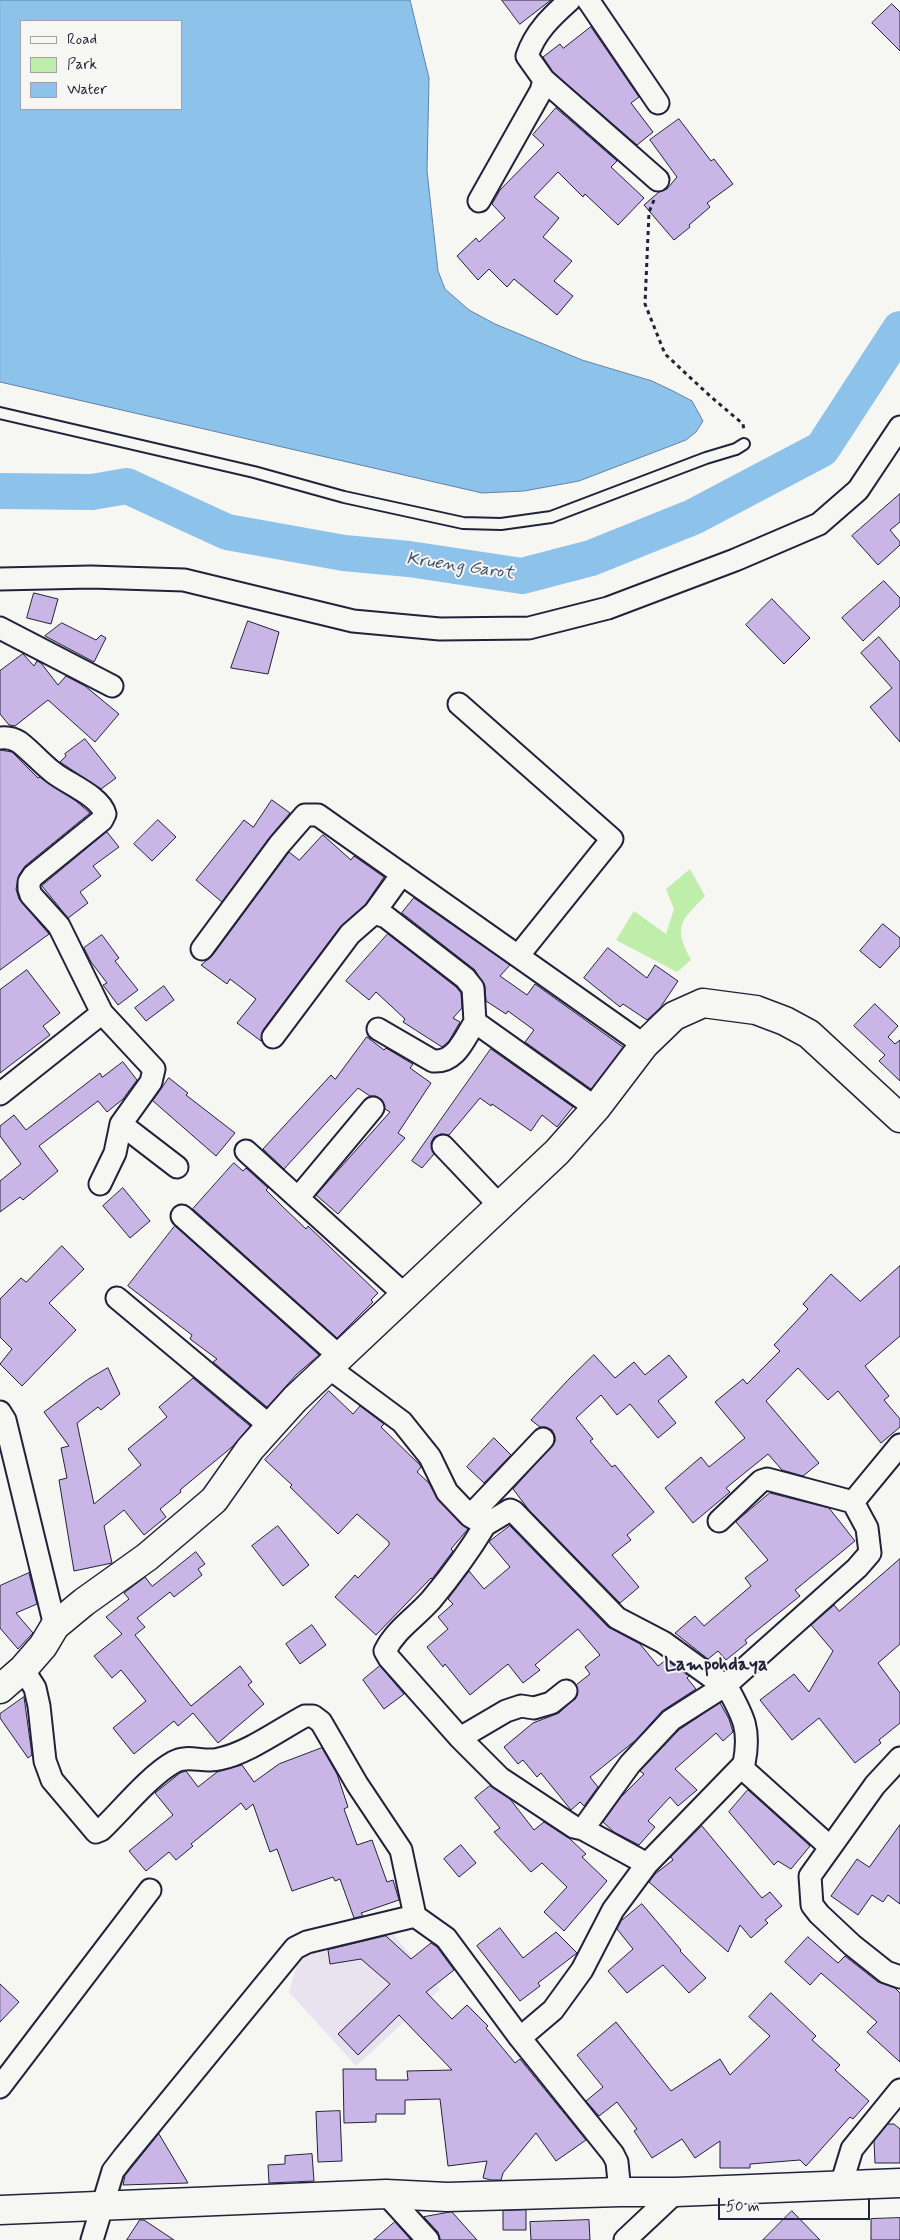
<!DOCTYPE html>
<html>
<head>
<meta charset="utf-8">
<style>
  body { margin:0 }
  #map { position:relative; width:900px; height:2240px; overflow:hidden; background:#f6f6f2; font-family:Mynerve,sans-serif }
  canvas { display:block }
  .legend { position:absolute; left:20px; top:20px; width:162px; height:90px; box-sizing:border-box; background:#f6f6f2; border:1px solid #a1a1a9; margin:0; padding:6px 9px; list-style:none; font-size:15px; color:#22223b }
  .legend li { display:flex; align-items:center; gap:10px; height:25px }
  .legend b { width:25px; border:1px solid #a1a1a9 }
  .scale { position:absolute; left:718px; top:2198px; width:152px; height:22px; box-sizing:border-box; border:2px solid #22223b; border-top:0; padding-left:6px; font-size:15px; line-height:18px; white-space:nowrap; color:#22223b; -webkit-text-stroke:4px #f6f6f2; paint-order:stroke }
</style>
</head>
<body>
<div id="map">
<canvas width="900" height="2240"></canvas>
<ul class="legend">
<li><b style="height:6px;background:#f6f6f2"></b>Road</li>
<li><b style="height:14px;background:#bfedaa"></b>Park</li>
<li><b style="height:14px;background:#8dc2ea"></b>Water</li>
</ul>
<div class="scale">50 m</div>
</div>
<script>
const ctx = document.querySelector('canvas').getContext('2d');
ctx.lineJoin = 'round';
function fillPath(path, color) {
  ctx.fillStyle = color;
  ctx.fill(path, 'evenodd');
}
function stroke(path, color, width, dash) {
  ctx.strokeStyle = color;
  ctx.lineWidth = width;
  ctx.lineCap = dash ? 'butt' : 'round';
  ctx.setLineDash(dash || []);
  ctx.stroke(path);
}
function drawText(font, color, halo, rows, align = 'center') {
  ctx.font = font + ' Mynerve,sans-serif';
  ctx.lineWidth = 4;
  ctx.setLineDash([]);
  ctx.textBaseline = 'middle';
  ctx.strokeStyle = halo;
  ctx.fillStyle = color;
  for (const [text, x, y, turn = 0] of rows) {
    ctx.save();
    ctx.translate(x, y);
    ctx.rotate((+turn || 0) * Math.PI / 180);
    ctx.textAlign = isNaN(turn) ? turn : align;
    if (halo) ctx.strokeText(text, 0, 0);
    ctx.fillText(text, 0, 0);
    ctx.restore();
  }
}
fillPath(new Path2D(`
  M379,1918L440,1989L356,2066L289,1992L303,1946Z`), '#e8e3ee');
fillPath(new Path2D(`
  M690,869L705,896C680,922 673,926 691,960L677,972L616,940L634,911L666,934L674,909L666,889Z`), '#bfedaa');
const water = new Path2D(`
  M0,0H410L429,78L427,171L438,271L445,289L469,310L495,324L582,360L652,381L673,391L692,401L703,421L696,432L686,440L579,481L524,491L482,493L0,382ZM21,21H181V109H21Z`);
fillPath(water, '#8dc2ea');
stroke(water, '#6282a4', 1);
stroke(new Path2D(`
  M0,491L92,492L127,486L227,532L344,553L409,559L522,576L591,558L693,517L822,449L900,329`), '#8dc2ea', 36);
const building = new Path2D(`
  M502,0H551L520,24Z
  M892,4L900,12V51L872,23Z
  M591,27L639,97L631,103L653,132L637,145L553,72L543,57L560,44L563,48Z
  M556,108L617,161L611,167L644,198L618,225L585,194L583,197L558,172L534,197L559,218L543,237L572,261L554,281L573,296L557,315L514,279L507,287L489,269L478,280L457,256L476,238L479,242L505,218L492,204L500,190L544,145L533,135Z
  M679,119L711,161L714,159L733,184L707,203L710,207L689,225L690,227L674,240L644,205L659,192L667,189L677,177L650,140Z
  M900,494V522L890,530L900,542V545L878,565L852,536Z
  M884,581L900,598V606L863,641L842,618Z
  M34,593L58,599L51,624L27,618Z
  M772,599L810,638L784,664L746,625Z
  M248,621L279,632L268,674L231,668Z
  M62,623L96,640L101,635L106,638L94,662L45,636Z
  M879,637L900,662V742L870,707L892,688L861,653Z
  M23,654L34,666L37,661L41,663L58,685L66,676L85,686L119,714L95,742L48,700L15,726L9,725L0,714V671Z
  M85,739L116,778L101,789L60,762L66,756L65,754Z
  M0,750L12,752L38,778L40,777L76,801L90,813L25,866L19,875L16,889L19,899L49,934L0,970Z
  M272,800L290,813L269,838L222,902L196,880L244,820L253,827Z
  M158,820L176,837L152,861L134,844Z
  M107,832L119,847L93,866L101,876L80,892L88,903L68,918L42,886Z
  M323,835L351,860L354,856L384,877L365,905L340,927L263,1030L261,1041L237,1023L256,999L230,979L227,984L201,965L212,956L289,852L299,860Z
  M414,898L510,965L500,976L527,995L535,984L623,1047L591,1089L525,1042L534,1030L508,1011L506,1014L486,1001L485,987L475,970L402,913Z
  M883,924L900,938V946L880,968L860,951Z
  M388,934L456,987L461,993L462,1008L453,1018L460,1022L449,1041L442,1047L403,1022L405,1019L376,992L369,1000L346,981Z
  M102,935L119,958L115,961L138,990L118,1005L103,985L107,983L91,962L84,948Z
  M608,948L647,978L655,965L678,981L660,1008L647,1020L623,1004L620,1007L584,978Z
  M27,970L60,1013L43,1026L50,1035L0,1073V990Z
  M164,986L174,1000L146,1021L135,1008Z
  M875,1004L898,1026L888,1037L895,1044L900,1040V1081L879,1061L885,1055L854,1026Z
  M367,1037L384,1050L386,1048L411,1063L413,1064L410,1068L431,1083L398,1133L405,1138L338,1214L316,1195L390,1112L385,1109L381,1099L376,1096H370L358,1088L284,1169L263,1149L331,1075L335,1079Z
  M491,1049L573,1107L557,1127L542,1115L531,1131L492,1104L491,1106L480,1098L449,1135L441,1134L434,1137L431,1143L434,1154L422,1168L412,1161Z
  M123,1062L137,1080L123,1099L107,1112L98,1101L39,1146L58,1171L23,1200L20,1197L0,1212V1181L21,1164L0,1136V1126L14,1115L26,1130L100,1073L102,1077Z
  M169,1078L188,1093L186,1095L235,1133L216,1156L153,1101Z
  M234,1163L243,1171L246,1168L268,1188L266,1190L282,1206L306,1229L308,1226L378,1293L371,1300L373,1302L337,1338L193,1209Z
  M123,1188L150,1221L130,1238L103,1206Z
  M175,1226L319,1355L297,1374L267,1407L213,1362L217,1359L190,1339L192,1335L128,1286Z
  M62,1246L84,1269L49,1303L76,1330L22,1386L0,1364L12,1349L0,1337V1299L21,1278L26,1282Z
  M900,1266V1336L865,1366L889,1396L884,1400L900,1419V1427L881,1443L838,1391L828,1400L798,1368L766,1401L819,1463L803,1476L782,1470L768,1454L726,1488L730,1492L693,1523L665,1488L701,1457L709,1467L745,1438L715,1402L743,1379L747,1384L780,1351L774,1345L808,1309L803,1304L831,1274L860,1301Z
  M594,1355L615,1378L634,1362L645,1375L669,1355L687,1377L658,1401L676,1423L658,1438L630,1404L617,1415L601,1395L576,1418L593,1439L590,1441L612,1467L615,1465L654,1512L627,1535L631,1540L612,1555L639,1587L620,1603L529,1510L513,1489L555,1442V1436L552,1430L546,1427H540L531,1420L567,1381Z
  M108,1368L120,1394L101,1410L98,1407L77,1423L94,1504L141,1465L128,1449L167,1417L159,1407L193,1378L250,1426L232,1447L180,1490L181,1492L160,1509L166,1517L144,1535L124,1510L104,1526L112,1563L74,1571L59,1480L67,1478L61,1448L69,1446L44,1412L87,1380Z
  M329,1391L353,1414L360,1406L384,1424L381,1427L420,1465L421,1467L417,1472L429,1483L438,1500L468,1529L451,1549L453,1551L432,1579L431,1578L376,1635L335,1597L355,1575L358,1578L389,1545V1542L357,1514L338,1534L290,1487L292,1485L265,1460Z
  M494,1438L511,1455L484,1483L467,1467Z
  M770,1493L829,1508L855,1541L795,1590L800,1596L745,1640L747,1643L726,1660L718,1651L708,1659L675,1633L695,1616L704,1626L751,1586L745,1578L768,1560L736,1522Z
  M278,1526L309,1565L283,1586L252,1546Z
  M510,1526L608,1627L640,1644L658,1666L666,1660L689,1676L687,1678L696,1689L662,1711L636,1740L590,1777L598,1787L584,1806L580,1802L571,1810L541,1773L537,1777L523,1760L518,1764L504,1747L533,1723L559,1713L577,1696L576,1685L590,1674L585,1667L600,1655L578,1629L535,1665L540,1670L523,1683L508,1664L470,1695L445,1664L443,1667L427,1647L448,1629L438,1617L453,1604L448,1599L469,1571L484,1589L510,1567L489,1542Z
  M196,1552L205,1564L198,1569L202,1575L174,1597L170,1592L137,1618L145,1627L135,1635L191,1706L240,1666L252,1682L248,1685L264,1704L218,1743L193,1713L178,1726L174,1721L134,1754L113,1728L146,1701L121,1670L112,1678L94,1656L122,1634L106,1617L129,1599L124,1593L145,1577L152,1586Z
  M900,1559V1644L878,1663L900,1693V1723L879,1740L881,1743L855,1763L819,1718L792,1740L760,1700L794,1674L809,1692L833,1651L811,1625L834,1605L839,1611Z
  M29,1573L37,1604L16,1613L33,1633L18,1649L0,1628V1586Z
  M312,1625L326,1645L300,1664L286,1644Z
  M380,1666L404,1694L384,1709L363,1680Z
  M24,1697L32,1755L28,1758L0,1718V1714Z
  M720,1703L729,1719L733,1732L723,1741L716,1733L675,1769L697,1790L678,1806L670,1797L648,1821L655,1827L639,1845L614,1832L603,1822L621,1797L644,1774L640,1771L679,1730Z
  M322,1748L337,1774L348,1807L344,1809L357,1845L372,1840L387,1882L393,1880L399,1900L361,1913L363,1916L354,1918L340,1879L335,1881L333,1877L292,1891L277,1849L270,1852L253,1804L246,1810L241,1803L191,1844L193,1846L176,1860L169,1852L146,1871L129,1851L173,1815L155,1793L180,1773L186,1771L198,1787L217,1772L242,1765L254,1782L279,1764Z
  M490,1786L510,1799L534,1830L544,1822L570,1839L586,1854L582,1857L607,1881L564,1931L544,1912L567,1887L542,1863L531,1872L494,1832L500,1828L475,1798Z
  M748,1790L810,1846L791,1869L778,1861L774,1865L729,1812Z
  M900,1825V1904L888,1895L883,1902L872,1895L858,1915L831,1896L857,1859L869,1867Z
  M702,1826L762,1898L770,1892L782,1906L765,1920L768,1923L751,1938L740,1925L728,1952L649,1882L655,1874L673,1860L671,1857Z
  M461,1845L476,1863L459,1877L444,1859Z
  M642,1904L681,1950L680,1951L706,1978L689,1993L663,1965L627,1993L608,1971L633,1949L617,1929L621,1921Z
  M500,1928L523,1958L556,1932L577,1953L538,1983L540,1986L520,2001L477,1946Z
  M386,1936L411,1959L431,1943L437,1947L454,1970L426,1992L452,2019L467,2005L488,2026L486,2028L515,2063L520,2059L586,2140L556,2161L536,2133L503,2173L501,2180H491L483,2178L487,2161L448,2166L440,2099L405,2100V2114H376V2122L344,2123L343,2069H376V2080H408L407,2071L452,2070L399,2015L358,2055L338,2034L390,1984L361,1959L330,1964L328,1950Z
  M808,1937L838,1963L845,1956L878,1982L895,1988L900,1993V2062L867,2032L877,2022L843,1992L821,1973L810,1985L785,1962Z
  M0,1984L19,2002L0,2022Z
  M771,1993L816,2036L812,2040L840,2065L835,2070L869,2101L853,2119L850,2117L806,2166L800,2160L750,2164V2168H720V2141L695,2158L682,2139L652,2158L634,2131L637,2129L617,2102L599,2116L586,2101L603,2087L577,2055L616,2022L671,2091L720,2059L730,2075L770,2036L749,2017Z
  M340,2111L342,2161L318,2162L316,2112Z
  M888,2124H894L900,2129V2163H875L874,2141Z
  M159,2134L188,2183L123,2185L125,2176Z
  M312,2154L314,2181L269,2183L268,2165L285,2164V2156Z
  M526,2210V2230H503V2211Z
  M792,2211L820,2240H763Z
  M452,2212L477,2240H440L438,2232L424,2217Z
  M900,2218V2240H871V2219Z
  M140,2220H144L174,2240H127Z
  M589,2220L590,2240H531L530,2222Z
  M395,2222L411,2240H374Z`);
fillPath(building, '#c9b6e6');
stroke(building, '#22223b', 1);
const lane = new Path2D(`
  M0,413L254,472L344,497L463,523L501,524L551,517L706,458L736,449L744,444`);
const street = new Path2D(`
  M588,0L658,103
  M544,80L658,180
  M479,201L541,91L544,80L527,56C535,32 551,17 570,0
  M0,579L91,577L184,580L353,621L440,629L529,628L608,608L735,560L819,524L858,490L900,427
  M0,628L112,686
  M459,704L612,839L518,956
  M0,738C7,737 13,738 19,742C31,751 42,764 54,773C68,784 100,796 105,814L102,820L33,876L29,882V889L31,895L59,926L102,1013L154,1069L151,1082L121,1124L177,1167
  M374,913L402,874
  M202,949L279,845L305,815H318L644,1045
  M378,1029L433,1061C456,1063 464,1039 475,1022
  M273,1037L350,934L374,913L386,917L465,978L473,988L475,1022L596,1108
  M0,1094L102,1013
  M443,1146L500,1206
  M246,1151L405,1295
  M100,1184L115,1153L121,1124
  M298,1198L373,1108
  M182,1216L339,1356
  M117,1298L270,1426
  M328,1367L402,1422L430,1457L447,1492L470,1516L485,1525C469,1552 451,1576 431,1600C415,1618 396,1629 385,1651L389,1658L460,1738L500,1778L574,1827L583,1829L647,1864
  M0,1412L5,1420L55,1626
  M470,1516L543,1439
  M719,1521L761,1481L767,1479L853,1502
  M485,1525L510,1510L514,1512L617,1618L663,1642L710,1676L726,1685L671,1720L630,1764L583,1829
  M23,1669L35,1688L39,1706L45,1761L52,1780L96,1832L101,1830C122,1810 149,1776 174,1762C187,1754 205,1763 219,1759C248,1753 279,1730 305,1716H313L321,1722L357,1784L401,1850L415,1916L446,1938L520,2038L613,2154L617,2162L620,2192
  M460,1738L506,1711L521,1706L534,1708L551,1703L566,1691
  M900,1758L875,1785L810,1876L812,1905L819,1914L852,1945L886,1972L900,1977
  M741,1767L830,1847
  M520,2038L553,2010L582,1970L613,1910L647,1864L744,1764C751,1728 743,1716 726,1685L857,1568L870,1553L867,1528L853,1502L900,1445
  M0,2087L150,1890
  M841,2185L852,2149L900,2090
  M386,2194L428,2240
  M92,2240L113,2171L123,2158L295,1948L307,1942L415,1916
  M625,2240L676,2192`);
const secondary = new Path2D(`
  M0,1689L23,1669L43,1646L55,1626L84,1602L147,1557L214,1500L250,1449L295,1399L557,1152L596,1108L644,1045L674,1016L703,1003L756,1010L785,1021L809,1034L900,1118
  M0,2210L386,2194L447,2197L620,2192H676L900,2183`);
stroke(lane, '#22223b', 14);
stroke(street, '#22223b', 25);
stroke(secondary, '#22223b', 31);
stroke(new Path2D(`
  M654,200L649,212L645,304L665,354L710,396L743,424L744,431`), '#22223b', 3, [4, 4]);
stroke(lane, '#f6f6f2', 10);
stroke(street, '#f6f6f2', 21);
stroke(secondary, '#f6f6f2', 28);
drawText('italic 18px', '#425270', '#f6f6f2', [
  ["Krueng Garot",460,567,8]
]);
drawText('bold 19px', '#22223b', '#f6f6f2', [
  ["Lampohdaya",716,1666]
]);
</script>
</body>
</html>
